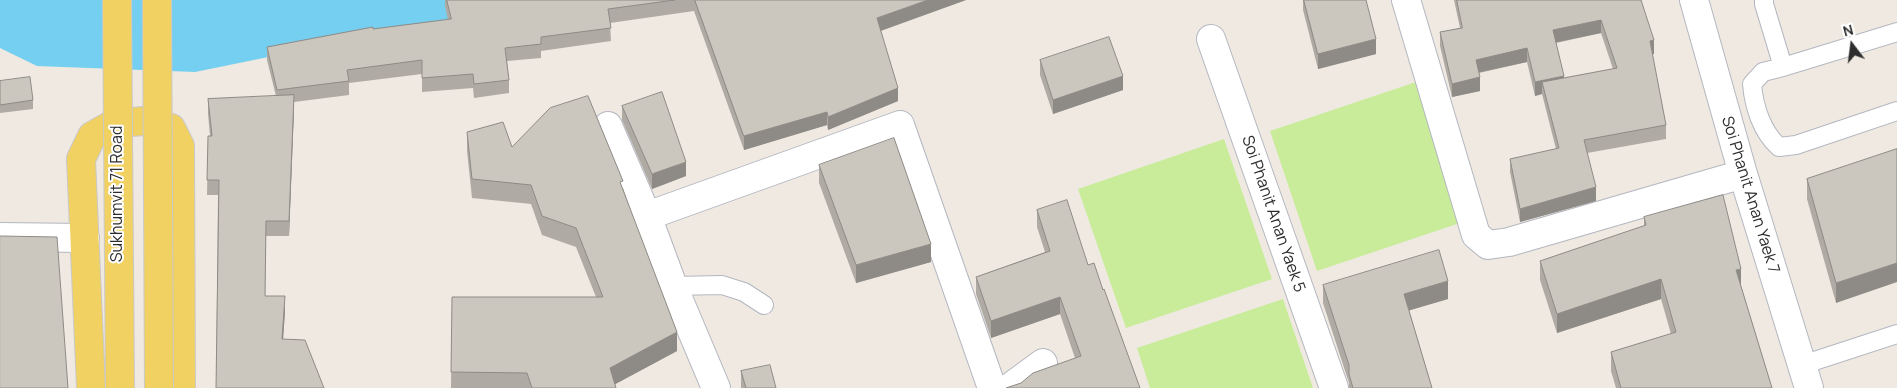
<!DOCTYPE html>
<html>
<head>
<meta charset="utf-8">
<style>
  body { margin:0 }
  #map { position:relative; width:1897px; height:388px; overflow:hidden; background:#efe9e1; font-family:Manrope,sans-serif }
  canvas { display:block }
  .north { position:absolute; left:1827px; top:20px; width:50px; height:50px; -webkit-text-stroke:4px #fff; paint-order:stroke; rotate:345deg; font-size:14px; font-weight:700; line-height:20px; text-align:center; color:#2e2e2e }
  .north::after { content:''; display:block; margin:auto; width:18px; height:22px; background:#2e2e2e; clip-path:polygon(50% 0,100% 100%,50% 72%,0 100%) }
</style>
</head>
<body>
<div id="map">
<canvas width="1897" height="388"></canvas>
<div class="north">N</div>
</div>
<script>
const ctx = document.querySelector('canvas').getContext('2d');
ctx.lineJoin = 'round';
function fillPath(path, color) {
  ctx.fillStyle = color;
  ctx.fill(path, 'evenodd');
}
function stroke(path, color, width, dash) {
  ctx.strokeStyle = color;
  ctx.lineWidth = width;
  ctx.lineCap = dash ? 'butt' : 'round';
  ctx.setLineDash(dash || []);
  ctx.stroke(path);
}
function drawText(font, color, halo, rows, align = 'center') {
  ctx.font = font + ' Manrope,sans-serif';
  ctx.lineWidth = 4;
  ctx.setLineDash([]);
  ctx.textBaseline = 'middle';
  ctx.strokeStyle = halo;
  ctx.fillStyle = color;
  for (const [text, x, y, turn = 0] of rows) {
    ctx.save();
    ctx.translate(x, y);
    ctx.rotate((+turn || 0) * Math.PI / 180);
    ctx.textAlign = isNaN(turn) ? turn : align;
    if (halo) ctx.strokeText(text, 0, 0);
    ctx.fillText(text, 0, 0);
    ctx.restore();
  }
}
fillPath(new Path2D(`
  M1416,82L1463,222L1317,271L1270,131Z
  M1224,139L1272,279L1126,328L1078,189Z
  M1283,299L1313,388H1150L1137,348Z`), '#c9ec9a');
fillPath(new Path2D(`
  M0,0H547L195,72L37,66L0,48Z`), '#75cff0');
const service = new Path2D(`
  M1764,0V4L1783,67L1897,32
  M1783,67L1763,72L1752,84C1754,107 1762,132 1779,147L1796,145L1897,111
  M673,286L722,285L744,292L764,305
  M1802,365L1897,334`);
const minor = new Path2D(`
  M1406,0L1476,235L1488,245L1509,242L1743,174
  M1694,0L1743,174L1809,388
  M1211,39L1334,388
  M608,126L647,216L673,286L716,388
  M647,216L900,125L992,388
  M0,237L85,238
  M1009,388L1043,363`);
const primary = new Path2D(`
  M91,388L81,159L92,136L115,123L145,121L171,128L180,146L181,388`);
stroke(service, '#b4b7c1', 20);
stroke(minor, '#b4b7c1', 30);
stroke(primary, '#c9c9c9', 30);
stroke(service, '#fff', 18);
stroke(minor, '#fff', 28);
stroke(primary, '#f2d163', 28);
const primaryBridge = new Path2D(`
  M117,0L120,388
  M157,0L159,388`);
stroke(primaryBridge, '#c9c9c9', 30, []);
stroke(primaryBridge, '#f2d163', 28);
fillPath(new Path2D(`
  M445,0H966L881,31L898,101L828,130L827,125L744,150L694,11L610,23L611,41L541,51V58L507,61L509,80V93L474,98L473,88L422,92V74L349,83V95L294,102L289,236H266L265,296L285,311L283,339L216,388L218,195H207L208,136H210L208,114V99L276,96L267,60V47L373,29L448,20L445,6Z
  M1303,0H1366L1376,54L1318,69L1303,10Z
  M1454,0H1641L1654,54H1652L1666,125V139L1587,153L1596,201L1520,222L1510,172V159L1556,149L1542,94L1535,96L1527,62L1479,73L1480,91L1452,97L1440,46V32L1460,28ZM1601,33L1613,69L1564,78L1556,43Z
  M1040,60L1123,90L1053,114L1040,75Z
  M0,81L33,100V109L0,113Z
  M622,106L686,176L652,189L622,120Z
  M467,132L512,147L623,188L677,351L615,384L616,388H451L452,297H596L576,247L542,235L531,204L472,198L467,151Z
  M1897,149L1836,303L1807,199V179Z
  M819,165L931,262L856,283L819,183Z
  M1037,210L1088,265L1103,290L1140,388L1021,383L1075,358L1060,314L991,338L976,294V277L1045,252L1037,227Z
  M1644,217L1741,286L1772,388H1616L1611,371V352L1671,334L1661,299L1557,333L1540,280V261L1644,226Z
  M1323,285L1448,299L1409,310L1432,388H1349V383L1323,303Z
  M741,371L776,388H741Z`), '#afaba4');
fillPath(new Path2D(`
  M928,0H966L877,32V18Z
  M1601,20V33L1553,43V30Z
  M1376,39V54L1318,69V54Z
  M1654,40V54L1650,55V41Z
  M1527,48V62L1476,73V60Z
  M1123,76V90L1053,114V100Z
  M1564,76V90L1542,82V94L1535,96V82Z
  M1480,77V91L1452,97V84Z
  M898,88V101L828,130V117Z
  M294,95V111L289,236V221Z
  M827,112V125L744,150V136Z
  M686,162V176L652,189V174Z
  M1596,187V201L1520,222V209Z
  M931,244V262L856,283V265Z
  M1897,263V282L1836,303V283Z
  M1741,269V288L1736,270Z
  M1661,279V299L1557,333V314Z
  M1448,281V299L1404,312V294Z
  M285,296V311L282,355V339Z
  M1060,297V314L991,338V321Z
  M677,332V351L610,387V368Z`), '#8e8b86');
const building = new Path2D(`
  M447,0H675L608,9L611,28L541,37V44L505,48L509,80L474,84L473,74L422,78V60L347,70L349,81L277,90L267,47L373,27V29L451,19Z
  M695,0H928L877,18L898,88L828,117L827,112L744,136Z
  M1304,0H1366L1376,39L1318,54Z
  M1457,0H1641L1654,40L1650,41L1666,125L1584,140L1596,187L1520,209L1510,159L1559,148L1542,82L1617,68L1601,20L1553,30L1564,76L1535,82L1527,48L1476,60L1480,77L1452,84L1440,32L1462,28Z
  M1109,37L1123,76L1053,100L1040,60Z
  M30,77L33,100L0,105V81Z
  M662,92L686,162L652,174L622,106Z
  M294,95L289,221H266L265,296H285L282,339L305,340L324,388H216L219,180H207L208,136H212L208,99Z
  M588,96L623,181L620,182L677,332L610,368L616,388H532L527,373L451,372L452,297H603L576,228L542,216L531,185L472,179L467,132L503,122L512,147L550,108Z
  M894,138L931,244L856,265L819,165Z
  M1897,149V263L1836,283L1807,179Z
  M1723,195L1741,269L1736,270L1772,388H1621L1611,352L1676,332L1661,279L1557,314L1540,261L1646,225L1644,217Z
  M1067,200L1088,265L1094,263L1103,290L1104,289L1140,388H1006L1021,383L1033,373L1081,356L1060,297L991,321L976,277L1050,251L1037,210Z
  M0,236L57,237L68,388H0Z
  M1439,250L1448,281L1404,294L1432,388H1353L1349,374V365L1323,285Z
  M770,365L776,388H746L741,371Z`);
fillPath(building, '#cbc7bf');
stroke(building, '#8e8b86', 1);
drawText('16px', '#2e2e2e', '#fff', [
  ["Sukhumvit 71 Road",118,194,-90],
  ["Soi Phanit Anan Yaek 7",1750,195,73],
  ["Soi Phanit Anan Yaek 5",1273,214,71]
]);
</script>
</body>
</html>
